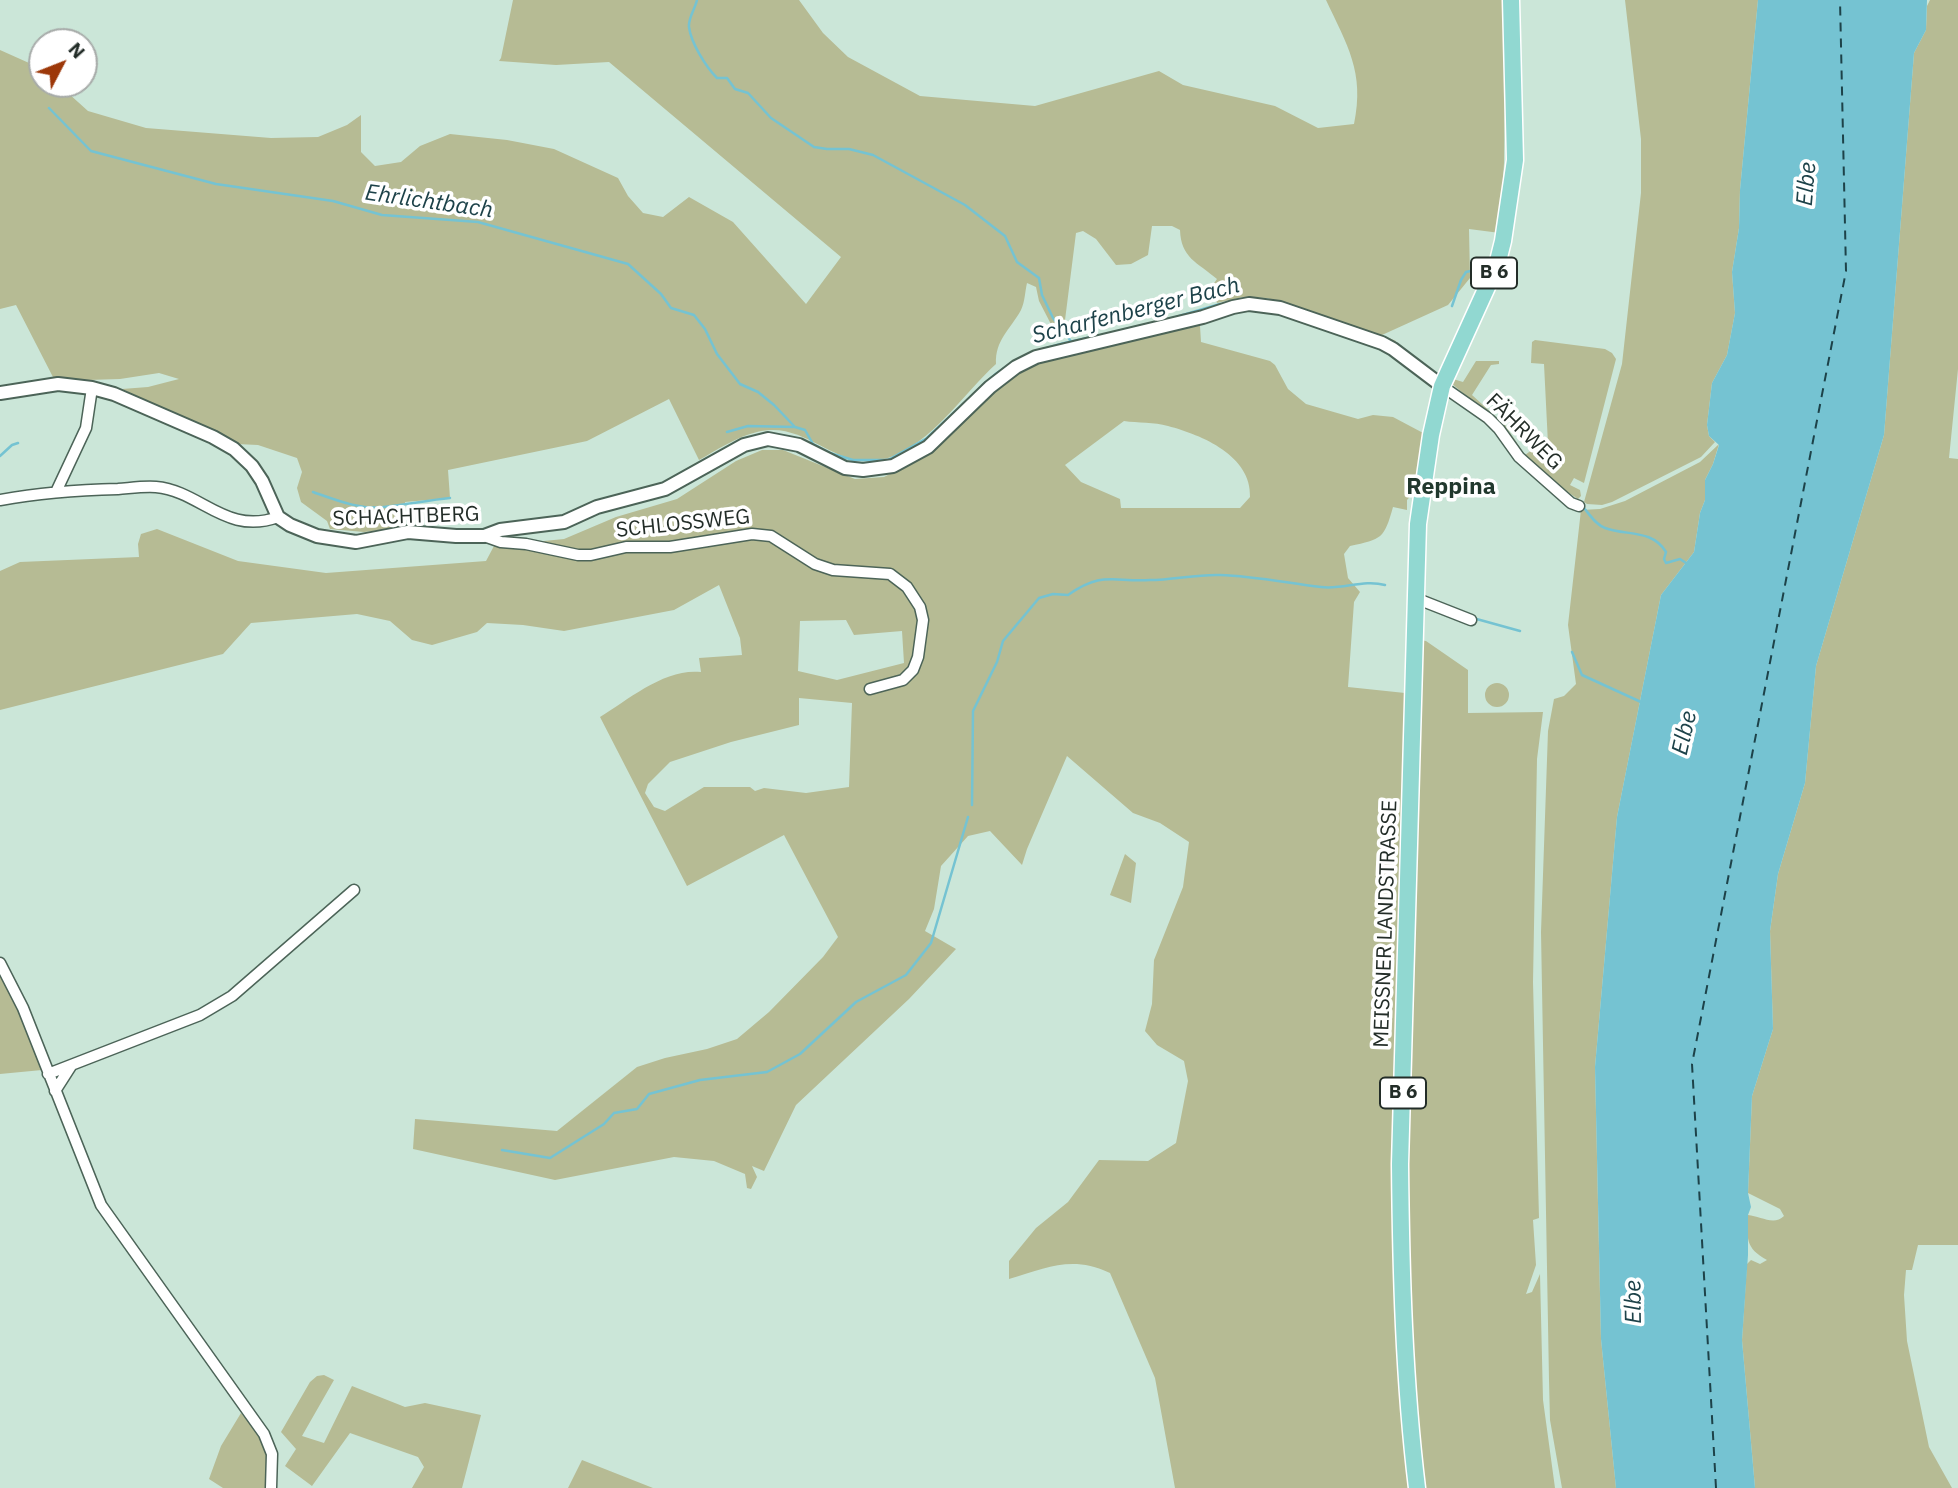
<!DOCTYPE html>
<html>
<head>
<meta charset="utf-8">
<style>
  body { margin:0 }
  #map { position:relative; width:1958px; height:1488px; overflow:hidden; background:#cbe6d8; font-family:"IBM Plex Sans",sans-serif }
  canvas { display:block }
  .north { position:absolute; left:28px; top:28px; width:70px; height:70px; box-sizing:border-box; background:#fff; border:2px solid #a7aba9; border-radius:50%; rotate:48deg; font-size:19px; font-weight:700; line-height:28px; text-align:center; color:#232d28 }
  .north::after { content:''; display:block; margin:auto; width:24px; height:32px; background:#9d3809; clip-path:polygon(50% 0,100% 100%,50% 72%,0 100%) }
</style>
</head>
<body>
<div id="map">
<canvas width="1958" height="1488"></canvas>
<div class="north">N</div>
</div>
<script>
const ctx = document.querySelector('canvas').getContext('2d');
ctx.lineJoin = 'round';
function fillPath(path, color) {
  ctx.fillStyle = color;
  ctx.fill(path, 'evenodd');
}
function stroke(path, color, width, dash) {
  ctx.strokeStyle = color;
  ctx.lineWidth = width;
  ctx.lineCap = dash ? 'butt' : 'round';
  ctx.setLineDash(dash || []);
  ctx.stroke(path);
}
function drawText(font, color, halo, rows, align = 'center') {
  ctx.font = font + ' "IBM Plex Sans",sans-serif';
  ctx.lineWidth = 7;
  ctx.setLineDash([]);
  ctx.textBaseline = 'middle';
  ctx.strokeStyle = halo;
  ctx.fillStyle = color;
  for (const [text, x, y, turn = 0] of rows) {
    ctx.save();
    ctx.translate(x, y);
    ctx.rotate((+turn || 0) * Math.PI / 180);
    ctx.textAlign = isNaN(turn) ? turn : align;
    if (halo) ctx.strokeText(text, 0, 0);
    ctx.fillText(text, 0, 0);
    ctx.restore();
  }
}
fillPath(new Path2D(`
  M513,0H799L823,33L848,57L920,96L1035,106L1159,71L1183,85L1275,106L1318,128L1354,124C1365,72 1347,45 1326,0H1506L1504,163L1500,233L1469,229L1470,278L1448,305L1382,335L1396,341L1395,343L1309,311L1267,298L1243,297L1217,303L1212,286L1217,279C1197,262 1181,258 1180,230L1172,226H1152L1148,255L1131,264L1116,265L1096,239L1083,231L1076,233L1064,328L1055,332L1039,301L1036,287L1027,283C1025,291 1025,302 1021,310C1010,330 995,340 996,364C964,393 938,435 898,454C839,482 811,418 757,432C736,437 717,450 699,460L669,399L587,441L448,470L450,498L405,502L406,527L364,532L330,529L327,521L301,502L297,488L302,472L297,458L258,445L237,444L122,389L148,387L179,379L159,373L120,379L55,381L16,305L0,309V50L38,67L42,70V84H58L88,111L146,128L271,138L318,137L347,125L361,115V152L375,166L401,162L420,146L450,134L507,140L554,149L618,178L628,196L643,213L663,217L689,197L733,222L806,304L841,257L609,62L556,65L499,61L501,58Z
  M1625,0H1758L1740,190L1739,228L1732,272L1735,313L1727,355L1712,383L1707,425L1709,436L1715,442L1701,457L1612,502L1602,505L1587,504L1584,502L1622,364L1641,193V139Z
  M1930,0H1958V369L1949,458L1958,459V1245H1918L1912,1270H1906L1904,1295L1907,1341L1929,1447L1952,1488H1755L1742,1340L1747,1264L1751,1260L1760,1264L1767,1260C1745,1248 1747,1238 1748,1215C1760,1216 1774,1226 1784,1216L1780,1209L1748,1193L1752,1096L1773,1029L1770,931L1778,874L1805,783L1816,666L1884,435L1914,53L1926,30L1927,6Z
  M1197,322L1200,326L1201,342L1270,361L1275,365L1288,389L1306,404L1358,419L1373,415L1393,417L1425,434L1415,491L1407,500V510L1393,507C1384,539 1382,539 1350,546L1344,554L1348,578L1360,592L1354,602L1348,687L1405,693L1395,1150L1412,1488H1175L1155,1378L1110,1273C1071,1255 1048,1268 1009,1279V1261L1036,1228L1068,1202L1099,1160L1148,1161L1176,1143L1188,1081L1184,1061L1157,1045L1145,1031L1152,1004L1154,960L1183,887L1189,842L1160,823L1133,813L1067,756L1027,849L1022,865L990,831L968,836L941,866L934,909L925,931L956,949L909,999L796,1105L764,1171L752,1166L757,1177L751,1189L747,1188L745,1174L714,1161L674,1157L555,1180L413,1149L415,1119L557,1131L637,1067L665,1058L707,1049L737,1039L769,1012L823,957L838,937L784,835L687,886L600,717C629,699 665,668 701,672L699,658L742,655L740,638L719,585L674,610L564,631L523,625L487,623L477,632L432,645L412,640L390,621L357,614L251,623L223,654L0,710V571L20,562L139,557L138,544L141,534L157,529L238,561L326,573L486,561L494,546L564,539L616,517L677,499L736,461L762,450H783L855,479L884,477L915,461L990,393L1026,366ZM1124,421C1138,423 1154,422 1168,426C1202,435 1252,456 1250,497L1240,508H1121L1120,499L1081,482L1065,465ZM846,620L854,635L902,631L904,663L837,680L798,671L800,621ZM799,698L852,703L849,787L806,793L764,788L755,791L750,787H704L665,811L654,807L645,793L648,784L670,762L731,742L799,725Z
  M1535,340L1605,349L1612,353L1616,359L1584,483L1574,478L1570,485L1580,490L1581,496L1578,499L1553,482L1524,456L1509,432L1451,383L1453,379L1463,382L1476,361H1499V364L1491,365L1472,395L1505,425L1525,455L1540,444H1548L1544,364L1531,363L1532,342Z
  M1719,444L1713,464L1705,480V500L1700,513L1694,552L1661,595L1617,817L1595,1067L1601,1339L1616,1488H1562L1550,1420L1549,1380L1541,932L1548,731L1554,699L1564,696L1576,684L1568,625L1581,510L1600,509L1625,501L1700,462Z
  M1420,640L1426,641L1468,670V713L1543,712L1537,759L1533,982L1539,1218L1533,1220L1536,1265L1526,1294L1532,1292L1540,1274L1543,1400L1555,1488H1422L1410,1330L1406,1226Z
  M1485 695a12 12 0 1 1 24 0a12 12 0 1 1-24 0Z
  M1125,854L1136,863L1131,903L1110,895Z
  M0,973L14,999L42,1070L0,1074Z
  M324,1375L334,1380L302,1436L324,1443L352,1386L405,1407L425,1403L481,1415L462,1488H412L424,1467L418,1457L350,1433L312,1486L285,1466L296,1449L281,1432L310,1382L317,1376Z
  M241,1413C262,1437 272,1456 269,1488H223L209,1479L221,1446Z
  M582,1460L653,1488H568Z`), '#b6bb94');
fillPath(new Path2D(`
  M1758,0H1927L1926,30L1914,53L1884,435L1816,666L1805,783L1778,874L1770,931L1773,1029L1752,1096L1748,1193L1751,1207L1748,1215V1255L1742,1340L1755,1488H1616L1601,1339L1595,1067L1617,817L1661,595L1694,552L1700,513L1705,500V480L1713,464L1719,445L1709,436L1707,425L1712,383L1727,355L1735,313L1732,272L1739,228L1740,190Z`), '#75c3d2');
stroke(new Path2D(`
  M697,0C695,9 688,18 689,27C691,43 706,67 717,78H727L735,89L748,93L771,118L814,147L827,149H849L873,155L965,205L1005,236L1017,262L1039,278L1042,295L1053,318L1070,340
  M49,108L91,151L216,184L333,201L382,215L478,222L628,264L661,294L671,308L694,315L705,329L717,354L740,384L758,392L774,405L795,427
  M1452,306L1461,280L1466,272L1475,270L1485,272
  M1169,319L1220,304
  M984,384C1019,351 1056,344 1102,335
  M727,432L748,426L795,427L805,430L813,444L830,453L853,460H888L927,438L974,394
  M0,456L12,445L18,443
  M313,492C336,500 360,510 384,507C406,505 428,500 450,498
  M1584,508C1590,515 1596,525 1605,528C1627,536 1652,529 1666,552L1664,559L1666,563L1680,559L1686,563
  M1473,618L1520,631
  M1572,652L1582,675L1641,702
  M972,805L973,711L997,662L1003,641L1039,598L1053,594L1068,595C1102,571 1112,582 1150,580C1173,580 1197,574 1220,575C1254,576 1287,583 1321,587C1343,590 1363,579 1385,585
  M502,1150L550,1158L604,1124L614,1113L637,1109L649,1094L700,1080L767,1072L800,1054L856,1002L906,975L931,943L968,817`), '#75c3d2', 2.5);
stroke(new Path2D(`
  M1716,1488L1692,1064L1846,271L1840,0`), '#1d4249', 2, [9, 7]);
const minor = new Path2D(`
  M1442,386L1488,418L1499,429L1519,457L1571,503L1579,506
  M56,492L86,428L92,388
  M0,500C39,493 79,490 118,489C131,488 144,486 156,487C201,491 226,536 278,517
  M484,536L501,542L526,544L578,555H591L626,547H670L752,534L771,536L815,564L833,570L890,574L907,587L920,607L923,620L918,657L913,670L903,680L870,689
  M1415,598L1471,620
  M0,963L23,1008L101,1205L264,1434L272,1454L271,1488
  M48,1074L200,1015L232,996L354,890
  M55,1091L71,1066`);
const tertiary = new Path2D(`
  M0,393L58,384L92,388L114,394L213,437L234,449L252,466L262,481L278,517L290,525L317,536L356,542L408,532L456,536H484L500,530L564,522L597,507L665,489L744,445L768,439L799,445L845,468L863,470L893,466L928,447L990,387L1016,367L1036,357L1203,317L1233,307L1249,304L1280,308L1382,343L1393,349L1442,386`);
const primary = new Path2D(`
  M1417,1488C1404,1381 1401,1272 1400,1164L1418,524L1431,435L1442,386L1497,265L1503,241L1515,160L1511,0`);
stroke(minor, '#4c6458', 13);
stroke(tertiary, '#4c6458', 16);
stroke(primary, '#fff', 19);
stroke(minor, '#fff', 10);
stroke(tertiary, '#fff', 12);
stroke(primary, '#91d8d1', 16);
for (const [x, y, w] of [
  [1494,273,46],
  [1403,1093,46]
]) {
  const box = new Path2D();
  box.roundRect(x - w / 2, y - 15.5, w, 31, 5);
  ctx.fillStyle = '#fff';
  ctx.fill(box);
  stroke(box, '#232d28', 2);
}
drawText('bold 19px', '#232d28', null, [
  ["B 6",1494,273],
  ["B 6",1403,1093]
]);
drawText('21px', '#232d28', '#fff', [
  ["FÄHRWEG",1524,432,45],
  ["SCHACHTBERG",406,517,-2],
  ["SCHLOSSWEG",683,524,-6],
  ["MEISSNER LANDSTRASSE",1386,924,-88]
]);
drawText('italic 23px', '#1d4249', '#fff', [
  ["Elbe",1807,184,-85],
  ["Ehrlichtbach",429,202,8],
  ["Scharfenberger Bach",1136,311,-14],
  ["Elbe",1685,733,-77],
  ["Elbe",1634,1302,-91]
]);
drawText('bold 23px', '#21382d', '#fff', [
  ["Reppina",1451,487]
]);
</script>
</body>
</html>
